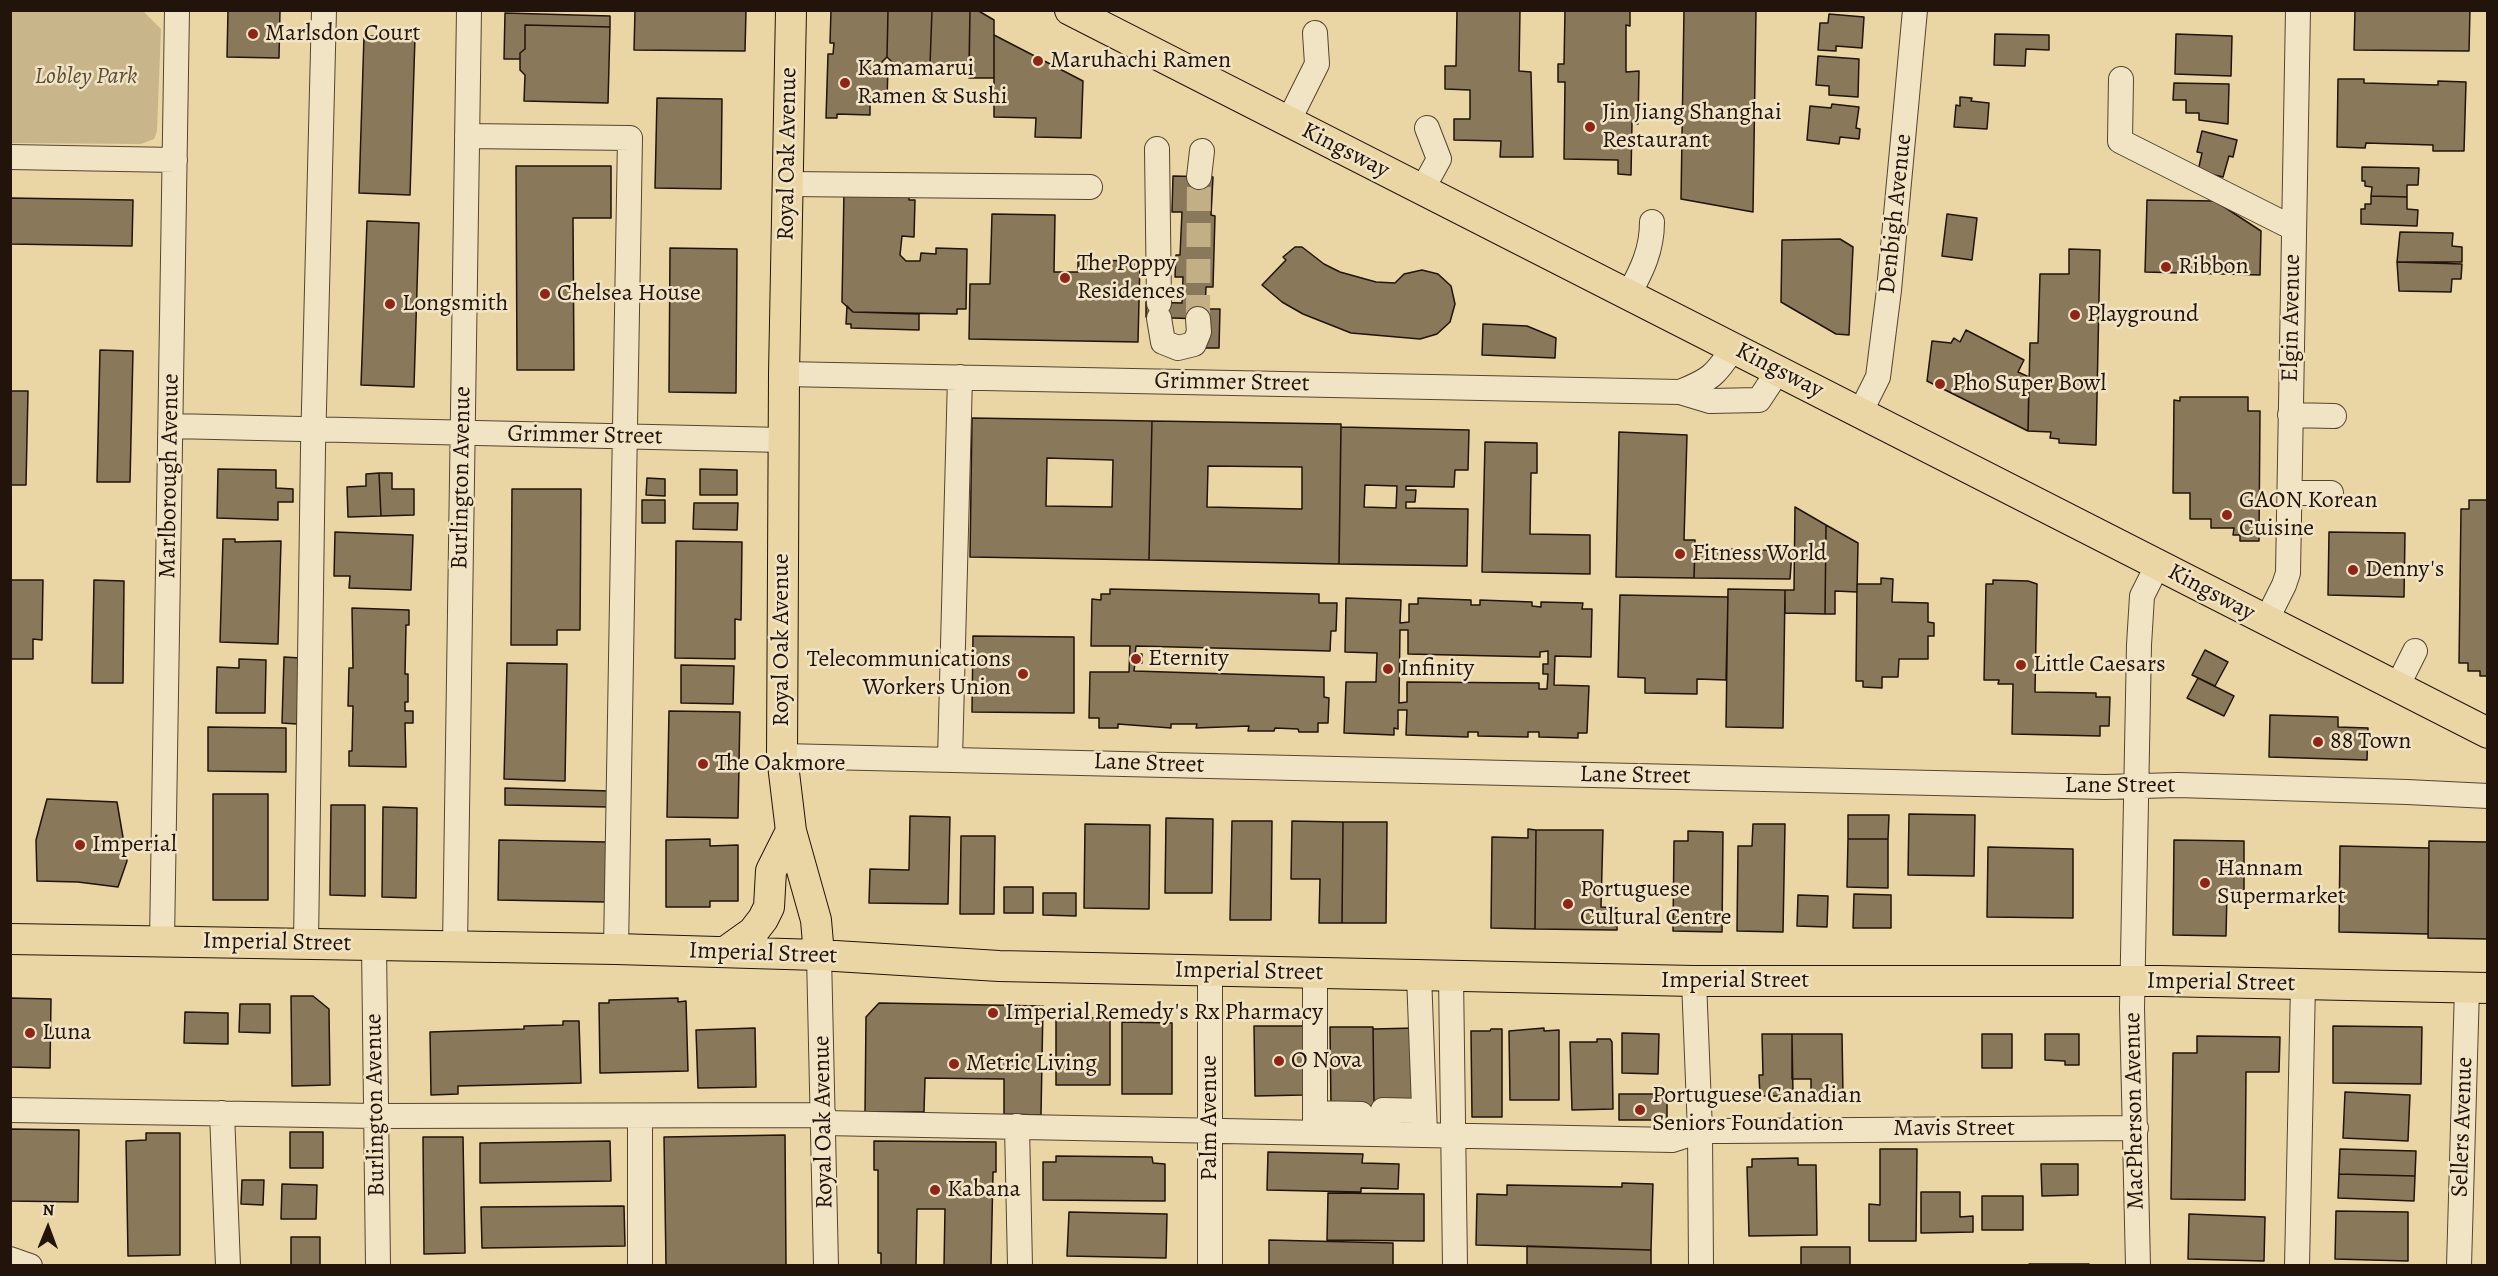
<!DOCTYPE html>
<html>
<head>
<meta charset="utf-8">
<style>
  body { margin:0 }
  #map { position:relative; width:2498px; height:1276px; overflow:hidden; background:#ead6a4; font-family:Alegreya,serif }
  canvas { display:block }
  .frame { position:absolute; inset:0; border:12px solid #22130b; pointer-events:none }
  .north { position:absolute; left:18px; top:1198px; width:60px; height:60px; -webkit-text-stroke:4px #f1e4c4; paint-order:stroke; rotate:1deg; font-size:16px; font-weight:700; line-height:24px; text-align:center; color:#22130b }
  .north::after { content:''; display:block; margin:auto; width:21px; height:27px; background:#22130b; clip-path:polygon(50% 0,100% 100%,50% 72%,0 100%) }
</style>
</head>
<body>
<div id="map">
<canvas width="2498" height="1276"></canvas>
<div class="frame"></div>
<div class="north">N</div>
</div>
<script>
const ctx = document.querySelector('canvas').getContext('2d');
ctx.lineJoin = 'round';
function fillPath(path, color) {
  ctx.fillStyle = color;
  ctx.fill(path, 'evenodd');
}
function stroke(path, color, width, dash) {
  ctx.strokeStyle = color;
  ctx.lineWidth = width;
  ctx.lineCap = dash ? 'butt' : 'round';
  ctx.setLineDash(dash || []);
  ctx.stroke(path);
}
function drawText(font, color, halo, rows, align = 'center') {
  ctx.font = font + ' Alegreya,serif';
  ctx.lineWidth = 5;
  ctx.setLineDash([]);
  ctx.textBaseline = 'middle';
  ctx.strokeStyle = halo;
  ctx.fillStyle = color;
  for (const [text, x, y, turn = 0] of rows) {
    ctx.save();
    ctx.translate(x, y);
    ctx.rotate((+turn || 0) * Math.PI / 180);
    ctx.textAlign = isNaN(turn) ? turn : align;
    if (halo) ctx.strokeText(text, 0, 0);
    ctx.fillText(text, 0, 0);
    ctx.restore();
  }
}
fillPath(new Path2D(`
  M11,10L143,11L161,29L157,131L154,139L141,144L11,143Z`), '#c8b58a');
const building = new Path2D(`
  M228,10H280L279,58L227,57Z
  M635,10H746L745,51L634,50Z
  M831,10H888L887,57L882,62L888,67L887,100H870V115L837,114V118H826L828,54H833L834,43H830Z
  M888,10H932L930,65L894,64L887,57Z
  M932,10H970L969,66L930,65Z
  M970,10H977L994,20V78H969Z
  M1457,10H1520L1519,71L1531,72L1533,157H1500L1501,141L1454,140V119H1470V90L1445,89V66H1456Z
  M1565,10H1630V26L1626,25V72L1639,71L1638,124L1632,123L1631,175L1618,174V160L1564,159L1565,82H1558V64H1564Z
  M1684,10H1756L1753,212L1681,199Z
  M2355,10H2470L2469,51L2354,50Z
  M505,13L610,16V27L525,25V49L520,53V59H504Z
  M1829,14L1864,17L1862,48L1836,46V51L1818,50L1820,23H1828Z
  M525,25L610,27L608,103L524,101L525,75L520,70V53L525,49Z
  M1995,34L2049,35V50L2026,49L2025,66L1994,65Z
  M2176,34L2232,36L2231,76L2175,74Z
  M994,35L1083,81L1081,138L1035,137L1036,118L994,117Z
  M364,36L415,37L410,195L359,193Z
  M1818,56L1859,59L1858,97L1829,95V86L1816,85Z
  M2338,79H2364V83L2438,85V81L2466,82L2464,151H2433V145L2366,143L2365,148L2337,147Z
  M2174,83L2229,84L2228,124L2199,120V113H2186V100H2173Z
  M1960,97L1972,98L1971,101L1989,103L1987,129L1954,127L1956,105L1960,106Z
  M657,98L722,99L721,189L655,188Z
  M1832,104L1859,107L1856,128L1860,129L1859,139L1840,137L1839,144L1807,140L1810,106L1831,108Z
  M2202,131L2237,140L2233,157L2229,156L2223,177L2198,171L2202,153L2197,152Z
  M516,166H611V218H573L574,370H517Z
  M2362,167L2419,168L2418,185H2407V197L2371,196L2372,187L2365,186V181H2362Z
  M1173,176L1213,177L1211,215L1215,216L1213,287H1206L1205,309H1220L1219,348H1200L1201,319L1146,317V302L1182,303L1183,277H1175L1176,255H1180L1182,212H1172Z
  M844,190L909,191V200H915L914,237L902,236L900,255L906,261H920L921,253L936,254V248L967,249L966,309H957V314L853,312L842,302Z
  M2371,196L2407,197V209L2418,210L2417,226L2361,224V209H2365V204H2371Z
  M10,198L133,200L132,246L10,244Z
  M2147,200L2215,201L2261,231L2260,275L2145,272Z
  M992,214L1055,215L1054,272H1078V260L1140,261L1138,342L969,339L970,284H990Z
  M1947,214L1977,218L1972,260L1942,256Z
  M367,221L419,223L414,387L361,385Z
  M2400,232L2453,233L2452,246L2462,247V262H2397Z
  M1840,239L1853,247L1849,335L1836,334L1781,302L1782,240Z
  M1295,247H1302L1324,264L1340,272L1376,282L1395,283L1404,274L1422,270L1438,274L1451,286L1455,304L1450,322L1437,334L1420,339L1351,333L1303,314L1282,302L1262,285L1286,260L1283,257Z
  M670,248L737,249L736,393L669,392Z
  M2069,249L2100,250L2096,445L2059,443V439L2050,438L2051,432L2028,431L2030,343H2038L2040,274H2069Z
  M2397,262L2462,264L2461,279H2452L2451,292L2399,291Z
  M847,306L853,312L919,314V330L851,328V324H846Z
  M1483,324L1527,326L1556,338L1555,358L1482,355Z
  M1966,330L2024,360L2018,372L2029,377L2028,431L1927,381L1932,341L1951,343L1954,338L1960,342Z
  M100,350L133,351L130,482H97Z
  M10,391H28L26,485H10Z
  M2180,397H2248V411H2260L2259,541H2240V535H2233L2234,528H2211V519H2190V493H2173L2174,400L2180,401Z
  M972,418L1152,421L1149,560L970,557ZM1047,458L1113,460L1112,507L1046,506Z
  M1152,421L1341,424L1339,564L1149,560ZM1208,466L1302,467V509L1207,507Z
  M1341,427L1469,430L1468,470H1455L1454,487L1406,486V490H1416L1415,502H1406V508L1468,509L1467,566L1339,564ZM1365,485L1397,486L1396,508L1364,507Z
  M1619,432L1687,435L1684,540H1695L1694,578L1616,577Z
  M1485,442L1537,443V473H1531L1530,534L1590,535V574L1482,572Z
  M218,469L276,470V488L293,489V502H278V520L217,518Z
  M700,469L737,470V495H700Z
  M379,473L381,516L348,517L347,487L366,486V474Z
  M379,473H392V489H414V515L381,516Z
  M647,478L665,479V496L646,495Z
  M512,489H581L580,630H557V645H511Z
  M642,500H665V523H642Z
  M2469,500H2488V676H2480V671H2468V663H2459L2461,509H2469Z
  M694,503H738L737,530L693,529Z
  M1795,507L1826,525L1825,614L1785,613V590H1794Z
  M1826,525L1858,543L1857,592L1835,591V614H1825Z
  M335,532L413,535L411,590L349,588L350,576H334Z
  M2329,532L2405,533L2404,597L2328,595Z
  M223,539H235V542L281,541L278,644L220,642Z
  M676,541L742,542L741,620L735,619V659L675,658Z
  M1695,548L1792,551L1790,579L1694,578Z
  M1881,578L1893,579L1892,602L1928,603V622L1934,623V636H1928V659H1899L1898,677H1882V688L1863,687V681H1856L1857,584H1881Z
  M10,580H43L42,640L33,639V659H10Z
  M94,580L124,581L123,683H92Z
  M1993,580L2028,581L2037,584L2035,692L2096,693V697H2110L2109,726H2100V736L2012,734L2013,684H1998L1999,680H1984L1986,584H1993Z
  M1110,589L1319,594V603H1337L1336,631H1331L1330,651L1136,646L1135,654H1142V663H1135L1134,671L1324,677V697L1329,698L1328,723H1318V732H1299L1298,729L1275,728L1274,731H1248L1249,726L1196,728L1197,724H1171V728L1118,724V728H1099V718H1089L1090,672H1129L1130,646H1091L1092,599L1101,600V594H1110Z
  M1728,589L1785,590L1783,728L1726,727Z
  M1620,595L1728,597L1726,680L1697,679V694L1645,693V678L1618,677Z
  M1346,598L1401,600L1400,623L1409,622V604H1418V598L1471,600V605H1480V600L1532,602V606L1541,607V602L1583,603L1582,609H1592L1591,657L1555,656L1554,685L1589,686L1587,733H1578V738L1539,737V732H1528V737L1478,736V732H1468V737L1406,735L1407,710H1398V729L1394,728V735L1344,733L1346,682H1376L1377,653L1345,652ZM1400,630H1408V654L1540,657V652L1548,651V664H1543V674H1548L1547,689H1539V683L1407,682V702L1399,703Z
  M352,608L409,610V625H406L405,674H408V702H405V711H413V723H405L406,767L349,766V751H352L353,706H348L349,668H353Z
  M973,636L1074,637V713L972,712Z
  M2205,650L2228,662L2215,686L2192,675Z
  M284,657L300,658L297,724L282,723Z
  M239,659L266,660L265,713H216L217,667L239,668Z
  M507,663L567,664L565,781L504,779Z
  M681,665L734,666L733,704L681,703Z
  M2198,678L2234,696L2224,716L2187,698Z
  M669,711L740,712L738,818L667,817Z
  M2270,715L2338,717V727L2368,728L2367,760L2269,757Z
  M208,727L286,728V772L208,771Z
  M505,788L610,791L609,807L505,805Z
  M213,794H268V900H213Z
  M47,799L117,802L127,861L118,887L78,882L37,881L36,840Z
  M331,805H365V896L330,895Z
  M383,807L417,808L416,898L382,897Z
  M1909,814L1975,815L1974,876L1908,875Z
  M1848,815H1889L1888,839H1848Z
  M910,816L950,817L948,904L869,903L870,869L909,870Z
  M1166,818L1213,819L1212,893H1165Z
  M1232,821H1272L1271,920H1230Z
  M1292,821L1343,822L1342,923H1319L1320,879H1291Z
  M1343,822H1387L1386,923H1342Z
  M1085,824L1150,825L1149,909L1084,908Z
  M1753,824H1785L1783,932L1737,931L1738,846H1752Z
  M1528,829L1536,830L1535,929L1491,928L1492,837L1528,838Z
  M1536,830H1603L1601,907L1617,908V930L1535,929Z
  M1688,831L1723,832L1722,932L1673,931L1674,841H1688Z
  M961,836H995L994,914H960Z
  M710,839V846L738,845V901H710V907H666V840Z
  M1848,839H1888V888L1847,887Z
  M499,840L608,842L607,902L498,900Z
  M2174,840L2244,841V893H2227L2226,936L2173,935Z
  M2429,841L2488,842V939L2428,938Z
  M2340,846L2429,848L2428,934L2339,932Z
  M1988,847L2073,849V918L1987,917Z
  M1004,887H1033V913H1004Z
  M1043,893H1076V916L1043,915Z
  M1854,894L1891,895V928H1853Z
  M1798,895L1828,896L1827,927L1797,926Z
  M291,996H313L329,1009L330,1085L292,1086Z
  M10,998L51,999L50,1068L10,1067Z
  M678,998V1002L686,1001L688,1071L600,1073L599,1003H609V1000Z
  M879,1003L1043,1006L1041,1115L1004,1114V1079L925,1078L924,1112H865L866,1017Z
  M240,1004H270V1033L239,1032Z
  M185,1012L228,1013V1044L184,1043Z
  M1056,1018H1110V1085H1056Z
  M563,1021H579L581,1083L458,1086V1094L431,1095L430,1032L524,1029V1026L563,1025Z
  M1122,1022L1172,1023V1094H1122Z
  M1254,1026H1303V1095L1255,1096Z
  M2333,1026L2422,1027L2421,1084L2333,1083Z
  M1330,1027H1373L1374,1106L1331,1107Z
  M755,1028L756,1087L698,1088L696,1030Z
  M1416,1028L1417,1101L1374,1102L1373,1029Z
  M1544,1028V1031L1559,1030V1100H1510L1509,1031Z
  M1491,1029H1502V1117H1472L1471,1031H1490Z
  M1622,1033L1659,1034L1658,1074L1622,1073Z
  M1762,1034H1792L1793,1096H1760L1759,1075H1763Z
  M1792,1034H1842L1843,1096H1811V1079H1792Z
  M1982,1034H2012V1068H1982Z
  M2045,1034H2079V1065H2065V1061L2045,1060Z
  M2197,1036L2280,1037L2279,1072H2246L2245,1200L2171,1199L2173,1053H2197Z
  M1597,1039H1610L1612,1042L1613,1109L1572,1110L1570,1042H1597Z
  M2345,1092L2410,1095L2408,1141L2343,1138Z
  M1619,1094H1667V1120H1619Z
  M10,1129L79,1130L78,1202L10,1201Z
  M290,1132H323V1168H290Z
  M146,1133H180V1255L128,1256L126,1141L146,1140Z
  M785,1135L786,1266H666L664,1137Z
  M423,1137H463L465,1253L424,1254Z
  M610,1141L611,1181L480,1183V1143Z
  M874,1141L996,1142V1172H993L991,1266H944L945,1209H917L916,1266H881V1253H878V1170H874Z
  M1880,1149H1917L1916,1241H1869V1204L1880,1205Z
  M2340,1149L2416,1151L2415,1176L2339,1174Z
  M1268,1152L1363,1154L1362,1163L1399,1164L1398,1189L1361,1188V1192L1267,1190Z
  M1056,1156L1152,1157L1153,1163L1165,1164V1201L1043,1200V1162H1056Z
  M1798,1158V1165H1816L1817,1235L1749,1236L1747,1167H1752V1159Z
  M2041,1164H2078V1195L2042,1196Z
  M2339,1174L2415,1176L2414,1201L2338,1198Z
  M242,1180H264L263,1205L241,1204Z
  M1622,1183L1653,1184L1651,1250L1476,1245L1477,1194L1507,1195V1185L1622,1187Z
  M282,1184L317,1185L316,1219H281Z
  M1921,1192H1960V1217L1973,1216V1232L1921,1233Z
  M1328,1193L1424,1194V1241L1327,1240Z
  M1982,1196H2023V1230H1982Z
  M624,1206L625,1246L482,1248L481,1207Z
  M2336,1211L2408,1212V1261L2335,1259Z
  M1069,1212L1167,1214L1166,1258L1067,1256Z
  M2189,1214L2265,1217L2264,1261L2188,1259Z
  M291,1237H320V1266H291Z
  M1269,1240L1393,1243V1266H1269Z
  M1527,1246L1651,1250V1266H1527Z
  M1801,1247H1850V1266H1801Z
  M2029,1264H2089V1266H2029Z`);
fillPath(building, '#8a785b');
stroke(building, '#22130b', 1.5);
stroke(new Path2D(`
  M1198,319L1199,177`), '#c2af85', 24, [24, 12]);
const minor = new Path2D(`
  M2121,79L2120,141L2293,228
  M1288,122L1317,64L1315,33
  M467,136L630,138L616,949
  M1157,149L1159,303
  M10,157L175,160
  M1199,177L1202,151
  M788,184L1090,187
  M1422,190L1439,159L1427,128
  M1629,294C1642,270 1652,250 1652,222
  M1159,318L1163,342L1178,348L1194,344L1199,332L1198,319
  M784,374L1680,392L1710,401L1759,400L1778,371
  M1680,392C1710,380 1716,375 1733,348
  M1860,413L1878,377L1889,290L1915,10
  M2290,415L2334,416
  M171,426L783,440
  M2289,493H2331
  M2266,621L2284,585L2288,573L2298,10
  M2397,687L2415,651
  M782,756L2105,787L2178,785L2407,792L2488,796
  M950,759L960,377
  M162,941L177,10
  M306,943L313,448L324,10
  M374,945L378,1266
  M455,946L469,10
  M819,955L826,1266
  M1315,973V1132
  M1419,975L1425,1134
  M1451,976L1455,1266
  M1694,981L1700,1131L1701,1266
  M10,1110L375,1116L824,1115
  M222,1113L228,1266
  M1315,1113L1361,1114V1133
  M824,1123L1672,1140L1700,1131H1722L2136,1128
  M1017,1126L1020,1266
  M1382,1133L1383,1110L1424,1111
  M10,1259L30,1266
  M640,1266V1117
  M1210,1266V971
  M2138,1266L2132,1008L2139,645L2142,596L2158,564
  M2297,1266L2303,984
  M2459,1266L2467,988`);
const major = new Path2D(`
  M791,10L784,374L782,756L791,831L816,920L819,955
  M1070,10L2488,733
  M10,939L616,949L819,955L999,966L1694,981H2160L2488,988
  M725,952L753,932L763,919L769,907L771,871L791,831`);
stroke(minor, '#544431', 26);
stroke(major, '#22130b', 32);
stroke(minor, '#f1e4c4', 24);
stroke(major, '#ead6a4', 30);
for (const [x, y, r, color] of [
  [253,34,6,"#8f2418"],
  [1038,61,6,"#8f2418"],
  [845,83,6,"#8f2418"],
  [1590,127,6,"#8f2418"],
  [2166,267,6,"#8f2418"],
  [1065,278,6,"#8f2418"],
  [545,294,6,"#8f2418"],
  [390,304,6,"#8f2418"],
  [2075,315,6,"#8f2418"],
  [1940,384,6,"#8f2418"],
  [2227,515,6,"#8f2418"],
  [1680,554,6,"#8f2418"],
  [2353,570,6,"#8f2418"],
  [1136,659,6,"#8f2418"],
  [2021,665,6,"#8f2418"],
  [1388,669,6,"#8f2418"],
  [1023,674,6,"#8f2418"],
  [2318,742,6,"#8f2418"],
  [703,764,6,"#8f2418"],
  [80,845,6,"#8f2418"],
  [2205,883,6,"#8f2418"],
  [1568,904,6,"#8f2418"],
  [993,1013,6,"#8f2418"],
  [30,1033,6,"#8f2418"],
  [1279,1061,6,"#8f2418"],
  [954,1064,6,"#8f2418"],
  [1640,1110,6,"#8f2418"],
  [935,1190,6,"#8f2418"]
]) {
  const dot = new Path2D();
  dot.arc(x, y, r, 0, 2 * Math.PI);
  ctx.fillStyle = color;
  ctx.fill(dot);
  stroke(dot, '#f1e4c4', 2);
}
drawText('24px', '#22130b', '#f1e4c4', [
  ["Marlsdon Court",265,34],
  ["Maruhachi Ramen",1050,61],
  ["Kamamarui",857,69],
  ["Ramen & Sushi",857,97],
  ["Jin Jiang Shanghai",1602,113],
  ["Restaurant",1602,141],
  ["The Poppy",1077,264],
  ["Residences",1077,292],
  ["Ribbon",2178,267],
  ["Chelsea House",557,294],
  ["Longsmith",402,304],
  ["Playground",2087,315],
  ["Pho Super Bowl",1952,384],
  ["GAON Korean",2239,501],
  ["Cuisine",2239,529],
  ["Fitness World",1692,554],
  ["Denny's",2365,570],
  ["Eternity",1148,659],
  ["Telecommunications",1011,660,"right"],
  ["Workers Union",1011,688,"right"],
  ["Little Caesars",2033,665],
  ["Infinity",1400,669],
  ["88 Town",2330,742],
  ["The Oakmore",715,764],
  ["Imperial",92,845],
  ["Hannam",2217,869],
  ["Supermarket",2217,897],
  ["Portuguese",1580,890],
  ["Cultural Centre",1580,918],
  ["Imperial Remedy's Rx Pharmacy",1005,1013],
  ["Luna",42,1033],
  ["O Nova",1291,1061],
  ["Metric Living",966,1064],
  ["Portuguese Canadian",1652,1096],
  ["Seniors Foundation",1652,1124],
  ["Kabana",947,1190]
], 'left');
drawText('italic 24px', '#5c4c37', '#f1e4c4', [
  ["Lobley Park",86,77]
]);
drawText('24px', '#22130b', '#f1e4c4', [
  ["Kingsway",1345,151,27],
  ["Royal Oak Avenue",788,154,-89],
  ["Denbigh Avenue",1896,214,-84],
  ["Elgin Avenue",2292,318,-89],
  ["Kingsway",1779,371,27],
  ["Grimmer Street",1232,383,1],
  ["Grimmer Street",585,436,1],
  ["Marlborough Avenue",170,476,-89],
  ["Burlington Avenue",462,478,-89],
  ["Kingsway",2211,593,28],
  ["Royal Oak Avenue",782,640,-90],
  ["Lane Street",1149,764,2],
  ["Lane Street",1635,776,1],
  ["Lane Street",2120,786],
  ["Imperial Street",277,943,1],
  ["Imperial Street",763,954,2],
  ["Imperial Street",1249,972,1],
  ["Imperial Street",1735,981],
  ["Imperial Street",2221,983,1],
  ["Burlington Avenue",376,1105,-91],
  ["MacPherson Avenue",2135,1111,-91],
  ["Palm Avenue",1210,1118,-90],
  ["Royal Oak Avenue",824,1122,-91],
  ["Sellers Avenue",2463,1127,-88],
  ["Mavis Street",1954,1129]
]);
</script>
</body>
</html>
